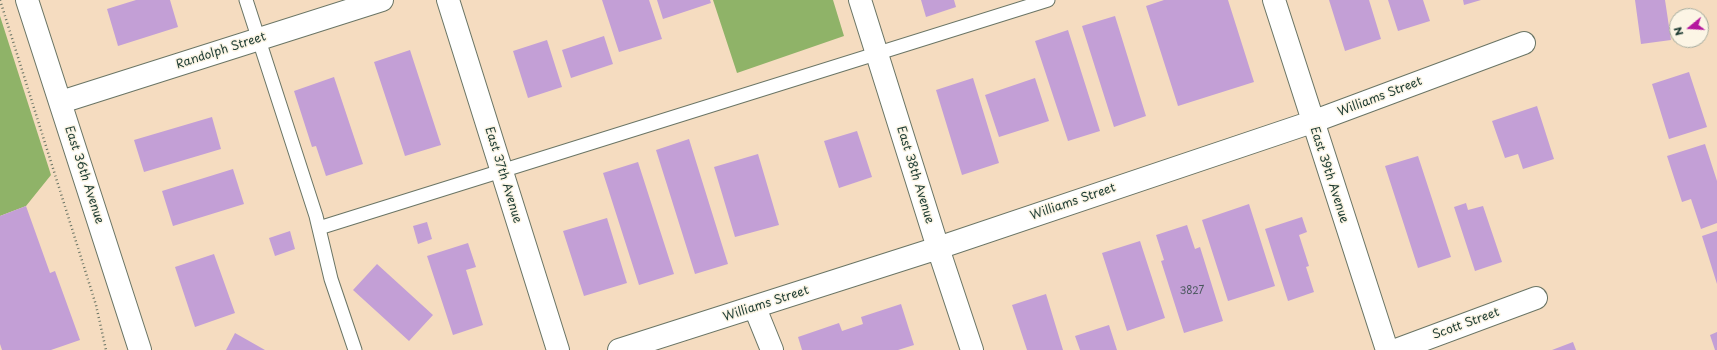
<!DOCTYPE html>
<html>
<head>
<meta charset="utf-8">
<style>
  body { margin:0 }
  #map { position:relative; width:1717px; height:350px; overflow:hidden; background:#f5dcc0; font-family:"Playpen Sans",sans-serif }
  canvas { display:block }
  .north { position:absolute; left:1669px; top:8px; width:40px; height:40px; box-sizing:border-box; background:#fcf5e5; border:1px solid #a4ab9e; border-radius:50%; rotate:252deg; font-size:11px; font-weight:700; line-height:16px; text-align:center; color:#1f3d34 }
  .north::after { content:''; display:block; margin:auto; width:14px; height:18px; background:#b5179e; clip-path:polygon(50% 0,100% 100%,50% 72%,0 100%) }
</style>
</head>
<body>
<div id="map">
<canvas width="1717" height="350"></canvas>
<div class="north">N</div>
</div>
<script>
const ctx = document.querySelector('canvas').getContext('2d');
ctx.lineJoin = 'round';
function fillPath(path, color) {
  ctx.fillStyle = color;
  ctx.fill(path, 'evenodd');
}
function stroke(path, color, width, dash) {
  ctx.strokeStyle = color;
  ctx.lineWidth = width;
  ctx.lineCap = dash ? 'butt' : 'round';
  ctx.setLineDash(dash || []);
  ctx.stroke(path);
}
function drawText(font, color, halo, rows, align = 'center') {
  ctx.font = font + ' "Playpen Sans",sans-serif';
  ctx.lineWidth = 3;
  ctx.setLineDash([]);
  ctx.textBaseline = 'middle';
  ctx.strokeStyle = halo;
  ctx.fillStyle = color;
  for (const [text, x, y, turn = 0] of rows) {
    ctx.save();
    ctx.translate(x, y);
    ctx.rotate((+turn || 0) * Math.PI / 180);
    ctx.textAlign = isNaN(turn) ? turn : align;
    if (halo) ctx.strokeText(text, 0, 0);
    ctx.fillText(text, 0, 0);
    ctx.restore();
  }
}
fillPath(new Path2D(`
  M713,0H833L844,36L737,73Z
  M0,16L51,175L26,206L0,216Z`), '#8fb368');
fillPath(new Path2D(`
  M136,0H170L178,27L118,46L107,9Z
  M602,0H649L662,39L619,52Z
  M657,0H710L711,3L663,19Z
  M921,0H954L956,7L926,17Z
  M1164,0H1228L1254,82L1178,106L1146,6Z
  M1329,0H1369L1381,39L1345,51Z
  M1388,0H1423L1430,21L1398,31Z
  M1463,0H1481L1464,5Z
  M1635,0H1665L1671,40L1641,44Z
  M1115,16L1146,116L1114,127L1082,26Z
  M1068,30L1100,131L1068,141L1035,41Z
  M604,36L613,64L571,78L562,50Z
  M547,40L562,87L528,98L513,51Z
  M410,50L441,145L405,156L374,62Z
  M1689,72L1707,127L1669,139L1652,84Z
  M334,77L363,164L326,176L316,146L312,147L294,91Z
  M973,78L999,163L962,175L936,90Z
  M1035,78L1049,121L999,137L985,95Z
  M1537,106L1554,159L1523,169L1518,154L1505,158L1492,121Z
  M212,117L221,149L144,172L134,140Z
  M857,131L872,177L839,188L824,141Z
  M689,139L728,264L695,274L656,150Z
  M1705,144L1717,181V223L1701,229L1691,199L1682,202L1667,156Z
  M758,154L779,225L735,237L714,167Z
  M1418,156L1451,257L1418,268L1385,166Z
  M638,162L674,274L639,285L603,173Z
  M233,169L244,204L173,226L162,191Z
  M1466,203L1468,210L1483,206L1502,262L1475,271L1454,207Z
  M1249,204L1275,286L1228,301L1202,220Z
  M26,206L50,273L55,271L80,340L51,350H2L0,344V216Z
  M1302,217L1307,232L1299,235L1309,266L1306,267L1314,292L1288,301L1265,229Z
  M607,218L627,283L584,296L563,231Z
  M427,222L432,239L418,244L413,226Z
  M1187,225L1195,249L1200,247L1223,321L1184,333L1161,261L1164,260L1156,235Z
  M290,231L295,249L275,256L269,238Z
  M1717,231V284L1702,236Z
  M1140,241L1165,318L1127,331L1102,253Z
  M468,243L476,267L466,270L483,325L453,335L427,256Z
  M214,254L235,313L195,327L175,267Z
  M377,264L433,315L409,341L353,290Z
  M1046,294L1063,350H1027L1012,305Z
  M901,304L914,345L898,350H802L798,337L839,323L842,331L863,324L861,317Z
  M1109,325L1117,350H1080L1075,336Z
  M1717,332V350H1715L1710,335Z
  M235,333L265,350H226Z
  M1573,342L1576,350H1552Z`), '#c39fd6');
const service = new Path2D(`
  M246,0L316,216L331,279L355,350
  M319,228L1048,0`);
const minor = new Path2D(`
  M448,0L558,350
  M860,0L938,248L972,350
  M1274,0L1387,350
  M61,102L382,0
  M755,308L772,350
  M619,350L938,248L1312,122L1524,43
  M1396,350L1536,298`);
const secondary = new Path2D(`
  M27,0L140,350`);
stroke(service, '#6a7565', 15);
stroke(minor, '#6a7565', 24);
stroke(secondary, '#6a7565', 24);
stroke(new Path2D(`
  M0,0L96,305L106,350`), '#6a7565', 2.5, [1, 3]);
stroke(service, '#fff', 13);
stroke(minor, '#fff', 22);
stroke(secondary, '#fff', 22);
drawText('10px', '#48565c', null, [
  ["3827",1192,291]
]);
drawText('12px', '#1f3d34', '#fcf5e5', [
  ["Randolph Street",221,51,-18],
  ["Williams Street",1380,97,-21],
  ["East 36th Avenue",84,175,72],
  ["East 37th Avenue",503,175,73],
  ["East 38th Avenue",915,175,73],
  ["East 39th Avenue",1329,175,72],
  ["Williams Street",1073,202,-19],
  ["Williams Street",766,304,-18],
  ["Scott Street",1466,324,-20]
]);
</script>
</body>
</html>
